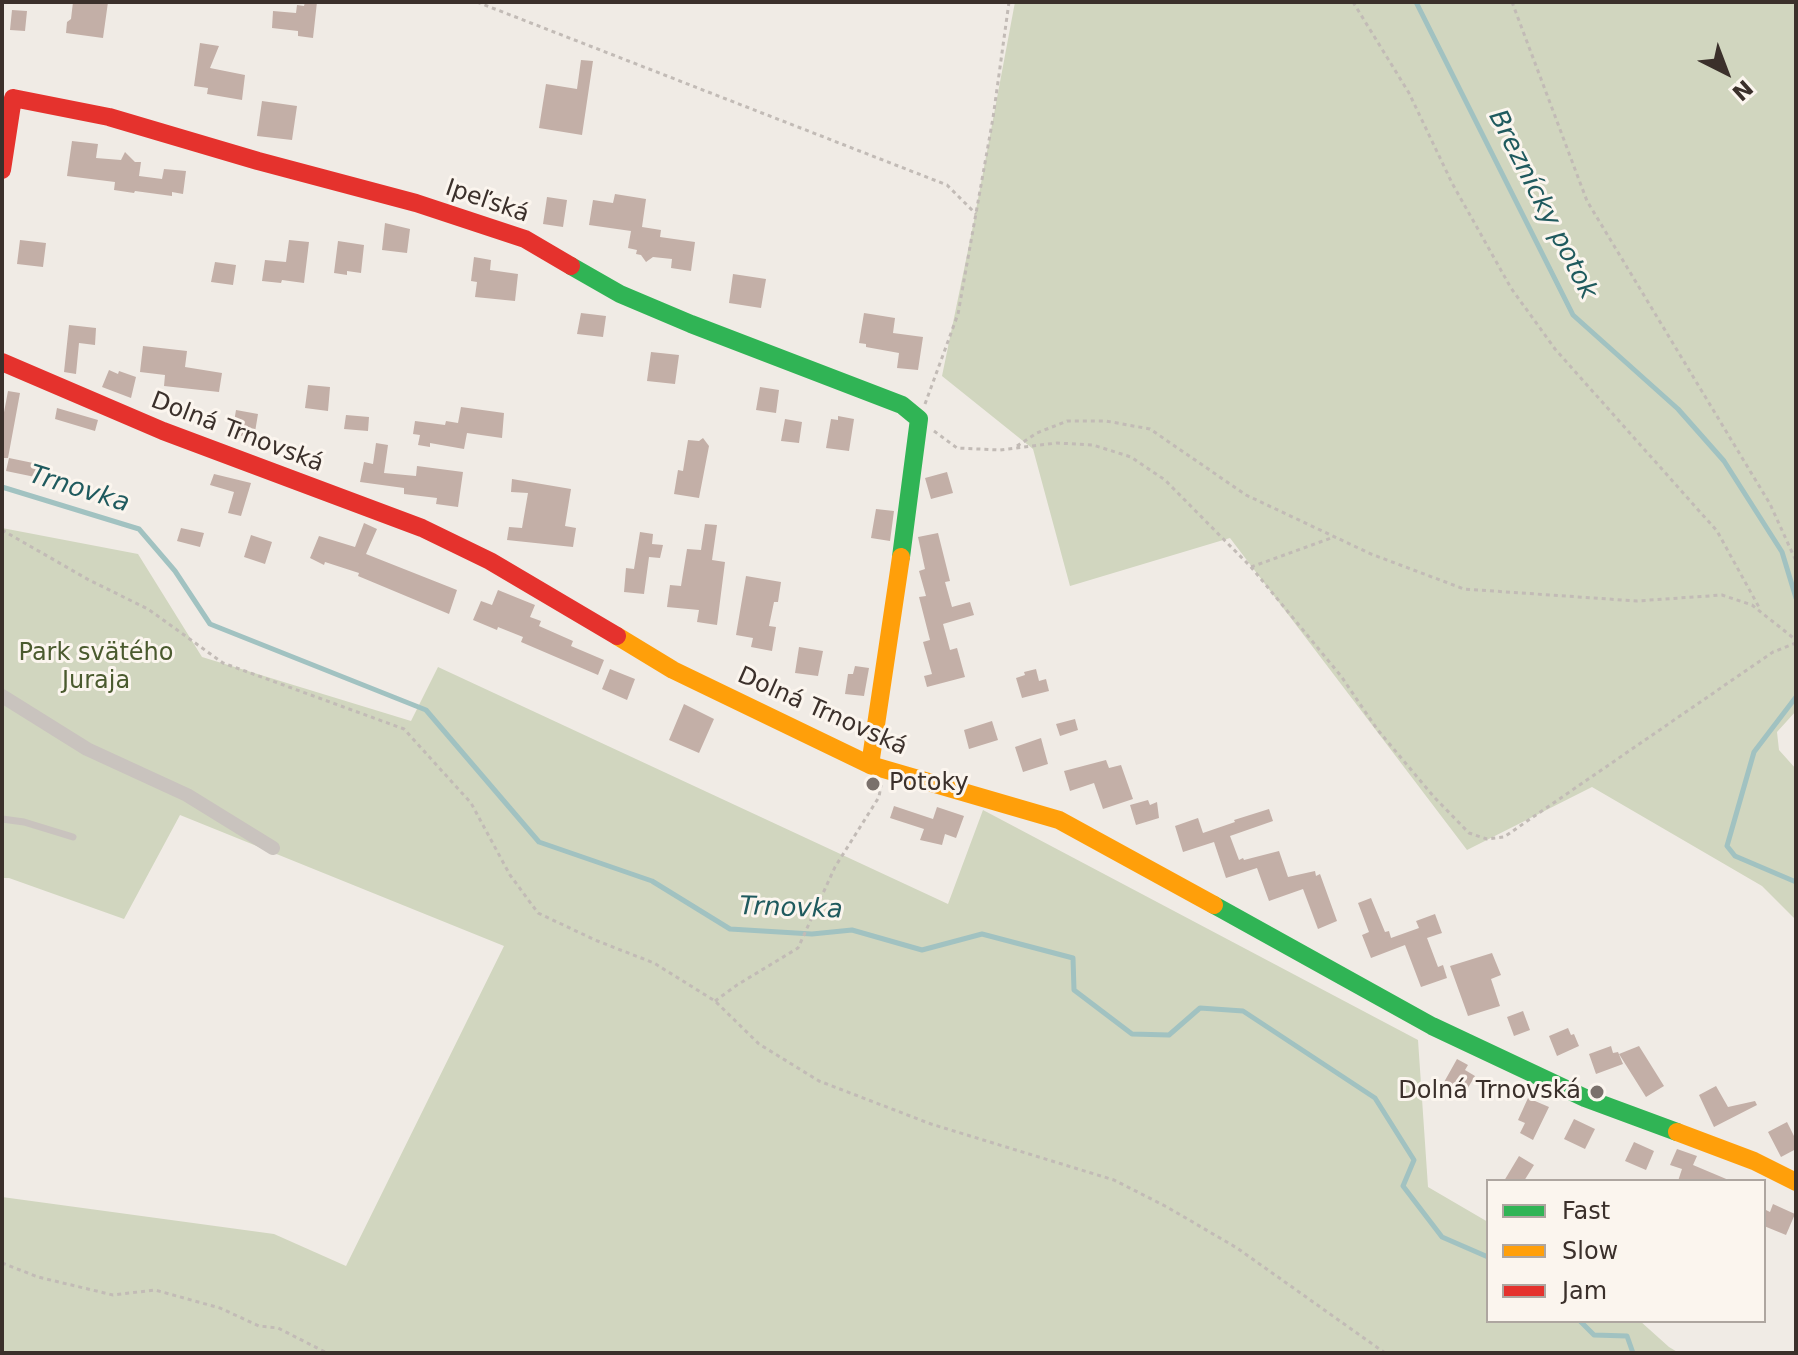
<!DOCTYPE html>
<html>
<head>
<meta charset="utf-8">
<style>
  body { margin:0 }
  #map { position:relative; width:1798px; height:1355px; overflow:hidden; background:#f0ebe5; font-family:"DejaVu Sans",sans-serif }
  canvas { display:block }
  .frame { position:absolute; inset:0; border:4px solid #3b302b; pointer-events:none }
  .legend { position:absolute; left:1486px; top:1179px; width:280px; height:144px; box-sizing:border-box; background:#fbf5ee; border:2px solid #aea6a0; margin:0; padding:10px 14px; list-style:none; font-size:24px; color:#3b302b }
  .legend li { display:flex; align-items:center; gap:16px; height:40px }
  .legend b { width:40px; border:2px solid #aea6a0 }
  .north { position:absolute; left:1686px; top:32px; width:80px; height:80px; -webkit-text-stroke:6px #fbf5ee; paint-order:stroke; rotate:138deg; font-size:22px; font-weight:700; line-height:32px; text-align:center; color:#3b302b }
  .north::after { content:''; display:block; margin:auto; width:28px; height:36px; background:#3b302b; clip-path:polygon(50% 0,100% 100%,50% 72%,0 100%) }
</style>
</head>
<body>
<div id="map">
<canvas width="1798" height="1355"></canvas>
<div class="frame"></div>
<ul class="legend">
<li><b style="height:10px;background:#30b455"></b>Fast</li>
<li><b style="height:10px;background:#ff9f0a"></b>Slow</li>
<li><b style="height:10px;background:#e5322d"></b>Jam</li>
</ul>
<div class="north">N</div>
</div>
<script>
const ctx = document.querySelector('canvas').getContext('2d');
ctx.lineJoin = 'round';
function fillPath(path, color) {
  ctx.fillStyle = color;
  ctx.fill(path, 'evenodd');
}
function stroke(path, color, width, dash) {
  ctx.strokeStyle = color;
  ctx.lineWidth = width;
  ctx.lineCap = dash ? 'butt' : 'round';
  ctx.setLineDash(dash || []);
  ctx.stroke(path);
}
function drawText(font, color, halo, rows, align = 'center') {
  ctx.font = font + ' "DejaVu Sans",sans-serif';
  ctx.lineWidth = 6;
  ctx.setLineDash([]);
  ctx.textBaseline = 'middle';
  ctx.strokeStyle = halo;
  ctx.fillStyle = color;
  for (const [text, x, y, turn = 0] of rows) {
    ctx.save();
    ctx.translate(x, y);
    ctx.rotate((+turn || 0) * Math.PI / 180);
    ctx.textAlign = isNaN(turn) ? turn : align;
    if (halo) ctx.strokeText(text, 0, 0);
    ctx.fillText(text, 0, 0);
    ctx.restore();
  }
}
fillPath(new Path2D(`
  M1015,2H1796V711L1777,732L1779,750L1796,769V920L1762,886L1592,787L1467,850L1230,538L1070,586L1033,449L942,376L973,226Z
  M2,528L138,554L202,657L411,721L438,667L948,904L983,810L1418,1040L1428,1187L1488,1222V1321H1640L1669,1347L1679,1353H2V1197L274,1234L346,1266L504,946L180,815L124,919L9,878H2Z`), '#d1d6bf');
stroke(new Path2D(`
  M1416,2L1573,315L1678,409L1724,461L1782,552L1796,598
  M2,487L139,529L175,571L210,624L426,710L539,842L652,881L730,929L812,934L852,930L922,950L982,934L1073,958L1074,990L1132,1034L1169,1035L1200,1008L1243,1011L1375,1098L1414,1160L1403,1186L1442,1237L1488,1257
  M1796,697L1754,752L1727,846L1735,856L1796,882
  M1580,1321L1594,1335L1627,1336L1633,1353`), '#a1c2c1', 5);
fillPath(new Path2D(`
  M73,2H108L103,38L66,33L67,22L71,19Z
  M305,2H317L313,38L298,36V31L272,28L273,11L296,13L297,5L304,6Z
  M12,10L27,11L25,31L10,30Z
  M200,43L219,46L210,68L245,75L242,100L207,94L208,88L194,86Z
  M581,60L593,61L582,135L539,128L546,84L577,89Z
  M262,101L297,106L292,140L257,136Z
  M72,141L98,144L96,158L121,160L125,152L135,162H141L139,176L162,179L164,169L186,171L183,194L172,192V196L135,191L134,193L114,190L115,182L67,176Z
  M615,194L646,199L642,227L661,230L660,237L695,242L691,271L671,268L672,259L653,257L646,262L641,255L636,254L637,250L628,248L631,231L589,225L593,200L613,203Z
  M547,197L567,200L563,227L543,224Z
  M385,223L410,229L407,253L382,250Z
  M20,240L46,243L43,267L17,264Z
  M289,240L309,242L304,283L282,280L281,283L262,281L265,260L286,262Z
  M338,241L364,245L361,273L347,271V275L334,273Z
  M474,257L491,260L490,270L518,274L515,301L475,297L477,282L471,281Z
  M215,262L236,265L233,285L211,282Z
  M733,274L766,279L761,308L729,303Z
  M581,313L606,316L603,337L577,334Z
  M864,313L895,318L893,333L923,337L918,370L897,368L899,353L866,347V344L859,343Z
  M69,325L96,328L95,345L79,343L76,374L64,372Z
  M143,346L187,351L185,367L222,373L219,392L164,386L165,375L140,372Z
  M651,352L679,355L675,384L647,381Z
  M109,370L118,374L119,371L136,377L131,398L102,387Z
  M308,385L330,387L328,411L305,408Z
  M760,387L779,390L776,413L756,410Z
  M8,391L20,393L8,458H2V423Z
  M461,407L504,413L502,438L467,433L464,449L430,443V447L418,445L420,435L413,434L415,421L445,425L446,421L458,423Z
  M57,408L98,420L95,431L55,419Z
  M236,410L258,414L254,438L232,434Z
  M346,415L369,417L368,431L344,429Z
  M838,416L854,419L849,451L826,448L831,419L838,420Z
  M785,419L802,422L799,443L781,441Z
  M703,438L709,446L699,498L674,494L678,470L683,471L688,440L699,441Z
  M376,443L388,445L384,473L416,476L417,466L463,472L458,507L436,504L437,498L404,494V488L360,482L364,462L373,464Z
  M9,458L38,464L35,477L6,471Z
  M947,472L953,493L931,499L925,478Z
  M214,474L251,483L241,516L228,513L234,492L210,485Z
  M512,479L571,489L565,526L576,528L573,547L507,540L509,527L522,528L528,493L511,492Z
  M876,509L894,511L890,541L871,538Z
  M364,523L377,529L366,554L457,590L449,614L370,581L358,576L359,573L325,562L324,565L310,558L319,536L355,547Z
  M705,524L717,525L712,560L725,562L717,625L697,622L699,610L667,607L670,585L681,586L687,549L701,550Z
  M181,528L204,533L200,547L177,541Z
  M640,532L653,534L652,544L663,545L660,558L649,557L644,594L624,592L626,568L634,569Z
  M938,533L950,581L945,582L952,607L970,602L974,615L943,624L950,650L957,648L965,677L927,687L924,676L932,674L923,642L930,640L919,597L926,596L919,571L925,569L918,537Z
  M251,535L272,542L265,564L244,557Z
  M746,576L781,582L778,602H774L769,626L776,627L772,651L751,647L753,638L736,635Z
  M498,590L535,605L530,617L541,621L539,626L573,641L571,646L604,660L598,675L521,642L523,637L498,627L497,630L473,620L481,601L492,605Z
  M799,647L823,651L818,676L795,673Z
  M855,666L869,668L864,696L845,694L848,674H853Z
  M610,669L635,679L627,700L602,689Z
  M1036,669L1039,681L1046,679L1049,691L1022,698L1016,678L1025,675L1024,672Z
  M684,704L714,719L699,753L669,740Z
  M1075,719L1078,730L1060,736L1056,724Z
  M992,721L998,740L969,749L964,730Z
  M1041,738L1048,764L1023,772L1015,747Z
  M1106,760L1109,768L1121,765L1133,799L1103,809L1094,783L1070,791L1064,771Z
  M1148,800L1150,805L1157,802L1159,818L1136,825L1130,805Z
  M894,806L933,819L937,807L964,816L956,838L945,834L942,845L920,840L924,829L890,818Z
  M1269,809L1273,821L1230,836L1239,860L1243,858L1244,860L1279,851L1288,877L1315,871L1316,876L1320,874L1337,921L1318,929L1303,889L1269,901L1257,868L1226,878L1214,842L1183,852L1175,826L1198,818L1203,833L1235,822L1234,820Z
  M1371,898L1385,932L1389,931L1391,938L1419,928L1416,921L1435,914L1442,933L1427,938L1438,967L1443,965L1447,978L1421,987L1405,945L1371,958L1362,935L1369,932L1358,903Z
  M1492,953L1501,975L1491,979L1500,1006L1468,1016L1450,966Z
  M1523,1011L1530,1030L1514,1036L1507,1017Z
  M1568,1028L1571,1035L1574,1034L1579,1046L1557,1056L1549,1036Z
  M1611,1046L1613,1053L1618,1052L1623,1064L1596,1074L1589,1054Z
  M1639,1046L1664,1086L1646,1097L1619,1054Z
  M1457,1059L1468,1065L1465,1070L1475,1076L1463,1096L1443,1084Z
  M1716,1086L1728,1107L1755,1101L1757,1105L1714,1127L1699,1095Z
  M1528,1098L1549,1107L1533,1140L1520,1133L1525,1123L1518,1120Z
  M1574,1119L1595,1129L1585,1149L1564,1139Z
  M1787,1122L1796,1140V1149L1781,1157L1768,1132Z
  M1634,1142L1654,1151L1646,1170L1625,1161Z
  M1677,1149L1697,1156L1693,1165L1731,1181H1678L1682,1169L1670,1165Z
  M1519,1156L1534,1165L1524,1181H1504Z
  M1773,1204L1795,1214L1786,1235L1764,1226V1209L1770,1212Z`), '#c3afa7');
stroke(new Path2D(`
  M477,2L947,185L976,214
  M1353,2L1409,93L1452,183L1511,288L1555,349L1717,531L1760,609
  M1512,2L1587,201L1770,504L1796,561
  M925,404L958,314L993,118L1009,2
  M934,431L957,448L1000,450L1057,443L1093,445L1131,457L1165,480L1251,567L1341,676L1377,729L1434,797L1469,833L1487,839L1504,837L1773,652L1796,643
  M1017,446L1037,433L1067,421H1106L1150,429L1246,495L1371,554L1464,589L1637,601L1722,595L1752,605L1796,640
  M2,530L89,580L148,609L223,663L404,729L471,803L510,875L538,913L595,940L654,963L715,1001L759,1044L819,1081L931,1124L1114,1180L1167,1207L1237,1248L1385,1353
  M1251,567L1334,537
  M715,1001L737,985L798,948L835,867L879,797L881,785
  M2,1263L38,1277L113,1295L155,1290L220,1308L259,1326L278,1328L327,1353`), '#c2bbb6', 3, [4, 4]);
stroke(new Path2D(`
  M2,819L24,822L73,837`), '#c9c3be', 7);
stroke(new Path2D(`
  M2,696L87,749L187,795L273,848`), '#c9c3be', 14);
stroke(new Path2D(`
  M571,266L620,294L691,324L902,405L919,419L901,557
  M1214,905L1432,1026L1585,1098L1677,1132`), '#30b455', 18);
stroke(new Path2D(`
  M617,636L673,670L870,765L1059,820L1214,905
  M870,765L901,557
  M1677,1132L1754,1161L1796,1182`), '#ff9f0a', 18);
stroke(new Path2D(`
  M2,170L13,98L109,117L258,161L416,203L525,239L571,266
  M2,362L163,431L422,528L490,561L617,636`), '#e5322d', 18);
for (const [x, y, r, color] of [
  [873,784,8,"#7a716c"],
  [1597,1092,8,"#7a716c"]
]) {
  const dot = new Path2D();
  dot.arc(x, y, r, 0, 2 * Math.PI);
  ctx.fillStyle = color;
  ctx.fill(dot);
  stroke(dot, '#fbf5ee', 3);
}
drawText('24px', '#3b302b', '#fbf5ee', [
  ["Ipeľská",487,202,19],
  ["Dolná Trnovská",237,433,21],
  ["Dolná Trnovská",822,712,24]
]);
drawText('24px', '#4a5a2e', '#fbf5ee', [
  ["Park svätého",96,654],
  ["Juraja",96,682]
]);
drawText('24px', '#3b302b', '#fbf5ee', [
  ["Potoky",889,784],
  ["Dolná Trnovská",1581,1092,"right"]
], 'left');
drawText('italic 26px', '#1f5a5e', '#fbf5ee', [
  ["Breznícky potok",1542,205,63],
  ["Trnovka",79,490,17],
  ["Trnovka",791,909,2]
]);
</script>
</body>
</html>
